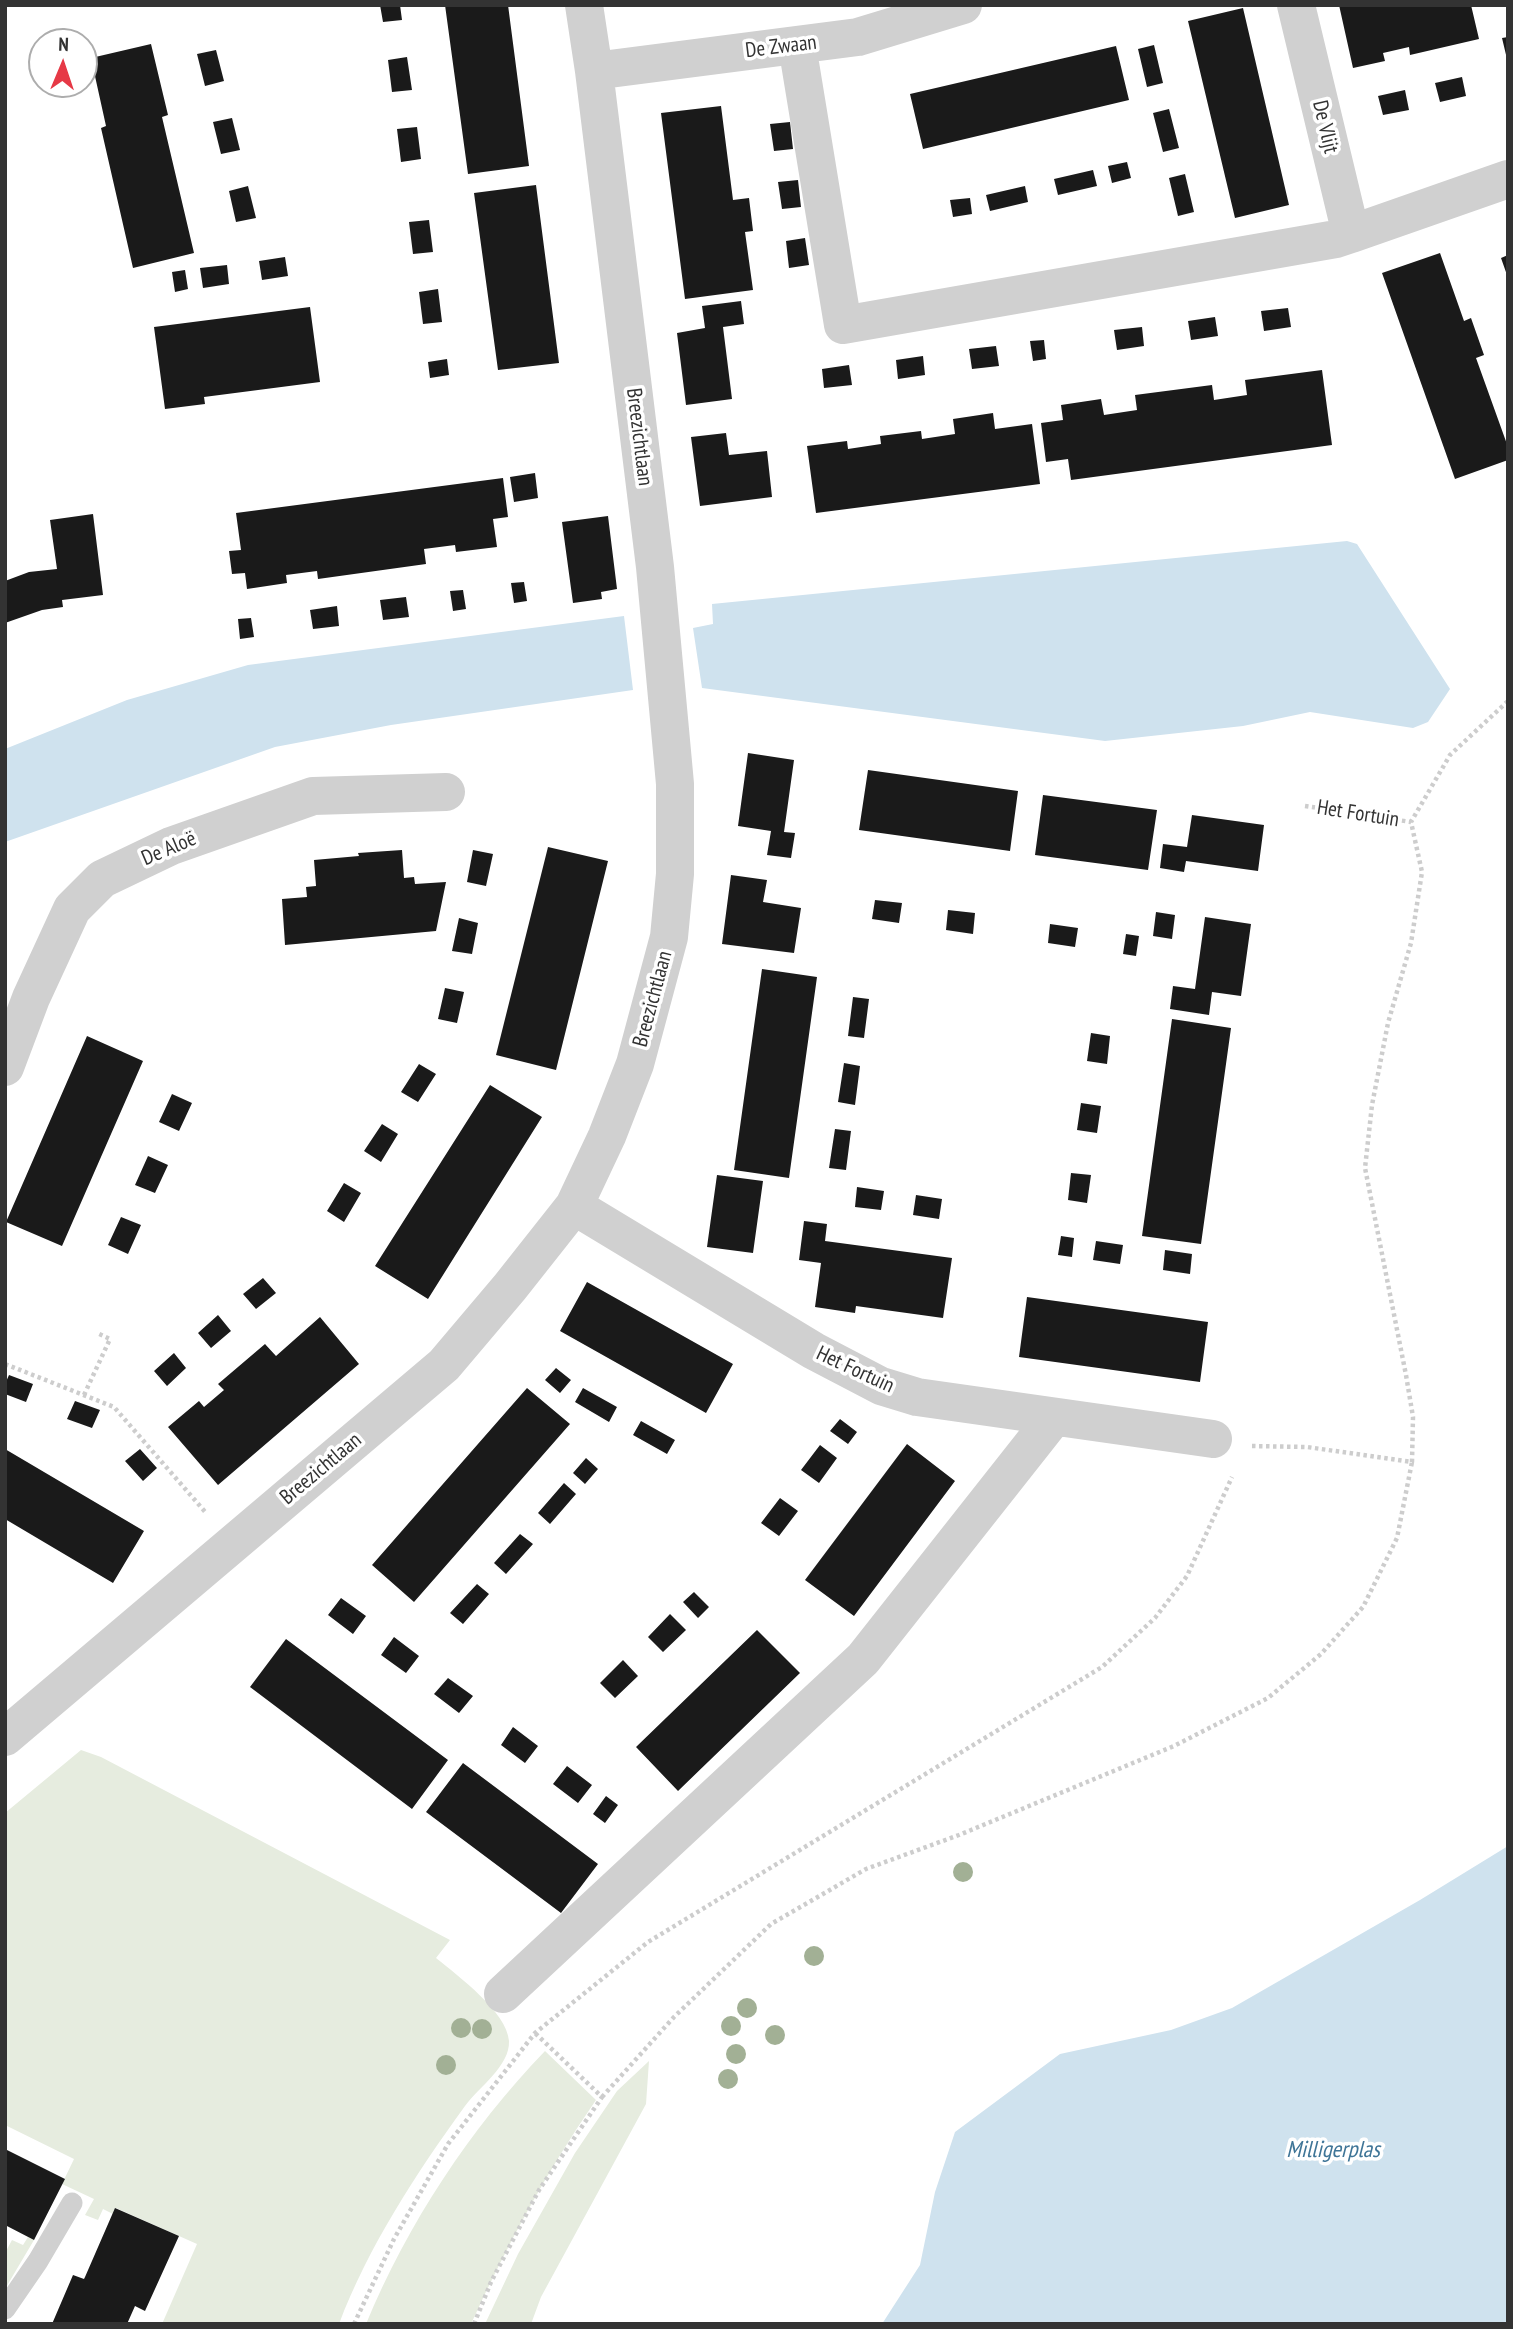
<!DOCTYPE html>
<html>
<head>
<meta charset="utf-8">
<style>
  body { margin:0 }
  #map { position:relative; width:1513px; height:2329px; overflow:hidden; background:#fff; font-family:"PT Sans Narrow",sans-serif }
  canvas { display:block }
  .frame { position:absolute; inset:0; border:7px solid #333; pointer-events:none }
  .north { position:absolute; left:28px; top:28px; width:70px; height:70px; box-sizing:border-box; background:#fff; border:2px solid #adadad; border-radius:50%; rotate:2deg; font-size:19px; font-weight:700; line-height:28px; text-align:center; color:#333 }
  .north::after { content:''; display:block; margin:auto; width:24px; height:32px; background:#e63946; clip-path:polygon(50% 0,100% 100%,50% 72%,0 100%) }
</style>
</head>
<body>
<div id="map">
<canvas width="1513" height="2329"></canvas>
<div class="frame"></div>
<div class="north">N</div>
</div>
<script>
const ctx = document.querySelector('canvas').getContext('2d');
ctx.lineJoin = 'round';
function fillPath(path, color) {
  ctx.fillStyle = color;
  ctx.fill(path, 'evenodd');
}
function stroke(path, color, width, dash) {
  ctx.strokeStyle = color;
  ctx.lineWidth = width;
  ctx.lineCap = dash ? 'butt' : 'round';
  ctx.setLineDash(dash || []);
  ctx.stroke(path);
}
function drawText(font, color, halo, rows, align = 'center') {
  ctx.font = font + ' "PT Sans Narrow",sans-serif';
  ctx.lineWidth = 7;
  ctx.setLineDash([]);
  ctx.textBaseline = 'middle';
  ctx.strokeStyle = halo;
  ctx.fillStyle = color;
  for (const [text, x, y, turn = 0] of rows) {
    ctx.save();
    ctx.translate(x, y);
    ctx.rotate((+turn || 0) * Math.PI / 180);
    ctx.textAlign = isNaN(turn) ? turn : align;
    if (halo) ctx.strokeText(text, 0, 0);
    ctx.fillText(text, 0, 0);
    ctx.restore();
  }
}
fillPath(new Path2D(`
  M81,1750L101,1757L450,1940L436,1958C458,1976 507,2012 509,2041C510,2066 479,2087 465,2106C417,2172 368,2247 339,2324H162L197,2244L116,2208L113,2214L103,2209L98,2220L85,2215L94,2199L62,2184L74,2159L5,2125V1813Z
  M545,2051L596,2100C547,2171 507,2245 471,2324H366C408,2223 470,2129 545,2051Z
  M649,2061L646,2104L541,2297L531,2324H485L518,2254L575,2153L617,2091Z
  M28,2237L34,2240L5,2289V2253L12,2240L23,2245Z`), '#e6ecdf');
fillPath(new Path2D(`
  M1347,541L1357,544L1450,689L1428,722L1413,728L1310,712L1243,726L1105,741L702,688L693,628L713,624L712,604Z
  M624,616L633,690L391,725L275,747L5,842V749L127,700L248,665Z
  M1508,1846V2324H882L920,2265L935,2192L955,2132L1060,2054L1171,2030L1232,2008L1420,1900Z`), '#cfe2ee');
fillPath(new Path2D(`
  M380,5H400L402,20L383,22Z
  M445,5H508L529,166L468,174Z
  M1339,5H1471L1479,39L1410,55L1409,47L1383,53L1385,61L1353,68Z
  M1243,8L1289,205L1235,218L1188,21Z
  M1508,37V58L1507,59L1502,38Z
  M151,44L168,115L162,117L194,253L133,268L101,128L106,126L91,58Z
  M1154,45L1163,83L1147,87L1138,49Z
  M1116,46L1129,100L923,149L910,94Z
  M216,50L224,81L205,86L197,54Z
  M407,57L412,90L392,92L388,60Z
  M1462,77L1466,96L1440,102L1435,83Z
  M1405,90L1409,110L1383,115L1378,96Z
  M721,106L733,200L749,198L753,231L745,232L753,290L685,299L661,113Z
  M1169,109L1179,148L1163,152L1153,113Z
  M232,118L240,150L221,154L213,122Z
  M790,122L793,149L774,151L770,124Z
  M417,127L421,159L401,162L397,129Z
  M1127,162L1131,178L1112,183L1108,166Z
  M1093,170L1097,186L1058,195L1054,179Z
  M1185,174L1194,212L1178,216L1169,178Z
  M798,180L801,207L782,209L778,182Z
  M536,185L559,363L498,370L474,193Z
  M248,186L256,218L236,222L229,191Z
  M1025,186L1028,202L990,211L986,195Z
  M970,198L972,214L953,217L950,200Z
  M429,220L433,252L413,254L409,222Z
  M805,238L809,265L789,268L786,241Z
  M1440,253L1464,321L1471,318L1484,355L1476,358L1508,447V460L1455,479L1382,273Z
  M1508,255V275H1507L1501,258Z
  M285,257L288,276L262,280L259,261Z
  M227,265L229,284L203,288L200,268Z
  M185,270L188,289L175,292L172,272Z
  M438,289L442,322L423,324L419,292Z
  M741,301L744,324L723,327L732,399L686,405L677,333L705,328L702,306Z
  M310,307L320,382L204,397L205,404L165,409L154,327Z
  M1288,308L1291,327L1264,331L1261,311Z
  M1215,317L1218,336L1191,340L1188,321Z
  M1142,327L1144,346L1117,350L1114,330Z
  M1044,340L1046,359L1033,361L1030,341Z
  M996,346L999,366L972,369L969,349Z
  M923,356L925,375L898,379L896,360Z
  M447,359L449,375L430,378L428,362Z
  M849,365L852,385L824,388L822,369Z
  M1322,370L1332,445L1071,480L1068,459L1046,462L1041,423L1063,420L1061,405L1101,399L1104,415L1137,410L1135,395L1212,385L1214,400L1247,395L1245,380Z
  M993,413L995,429L1032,424L1040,484L816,513L807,446L847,441L848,449L881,444L880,436L921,431L922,439L955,434L953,419Z
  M726,433L729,455L767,451L772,497L700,506L691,437Z
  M535,473L538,498L514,502L510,477Z
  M503,478L508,517L493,519L497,547L456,552L455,545L424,549L426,564L318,579L317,571L286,575L287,583L247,589L245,573L232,574L229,551L241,550L236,513Z
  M93,514L103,595L62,600L63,607L42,610L5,623V581L29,572L57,569L50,520Z
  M608,516L617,589L601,592L602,599L573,603L562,522Z
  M524,582L527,601L514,603L511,583Z
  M463,590L466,609L453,611L450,591Z
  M406,597L409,617L383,620L380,600Z
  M337,606L339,626L313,629L310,610Z
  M251,618L254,637L240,639L238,619Z
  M748,753L794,760L784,832L795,833L791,858L767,855L771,831L738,826Z
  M868,770L1018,791L1010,851L859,830Z
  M1043,795L1157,810L1148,870L1035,855Z
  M1192,815L1264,825L1258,871L1186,861L1184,872L1160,868L1163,844L1187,847Z
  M548,847L608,861L556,1070L496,1055Z
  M402,850L404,878L414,877L415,884L446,882L436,931L285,945L282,899L307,897L306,887L316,886L314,860L359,856L358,853Z
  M473,850L493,854L486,886L467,882Z
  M731,875L767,880L763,902L801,908L794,953L722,944Z
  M875,900L902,903L899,923L872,919Z
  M948,910L975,913L973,934L946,930Z
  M1156,912L1175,915L1172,939L1153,936Z
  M1205,917L1251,924L1241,996L1212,992L1209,1015L1170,1009L1173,986L1195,989Z
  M459,918L478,923L472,954L452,951Z
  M1050,924L1078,928L1075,947L1048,943Z
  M1126,934L1139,936L1136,956L1123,954Z
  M762,969L817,977L789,1178L734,1170Z
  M445,988L464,992L457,1023L438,1019Z
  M853,997L869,999L864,1038L848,1036Z
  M1172,1019L1231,1028L1201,1244L1142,1236Z
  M1091,1033L1110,1036L1107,1064L1087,1061Z
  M87,1036L143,1061L62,1246L6,1222Z
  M844,1063L860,1066L855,1105L838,1102Z
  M419,1064L436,1074L418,1102L401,1092Z
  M490,1085L542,1117L428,1299L375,1266Z
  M172,1094L192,1103L179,1131L159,1122Z
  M1081,1103L1101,1106L1097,1133L1077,1130Z
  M382,1124L398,1134L381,1162L364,1151Z
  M835,1129L851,1131L846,1170L829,1168Z
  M148,1156L168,1165L155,1193L135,1185Z
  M1071,1173L1091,1175L1087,1203L1068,1200Z
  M717,1175L763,1181L753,1253L707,1247Z
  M344,1183L361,1193L344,1222L327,1211Z
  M857,1187L884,1191L881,1210L855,1207Z
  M916,1195L942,1199L939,1219L913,1215Z
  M121,1217L141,1225L128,1254L108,1245Z
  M804,1221L827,1224L825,1241L952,1258L943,1318L856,1306L855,1313L815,1307L821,1263L799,1260Z
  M1061,1236L1074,1238L1072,1257L1058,1255Z
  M1096,1241L1123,1245L1120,1264L1093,1260Z
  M1165,1250L1192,1254L1190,1274L1163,1270Z
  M263,1278L276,1293L256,1309L243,1294Z
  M587,1282L733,1364L706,1413L560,1331Z
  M1027,1297L1208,1322L1200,1382L1019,1357Z
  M218,1315L231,1331L211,1348L198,1333Z
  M320,1317L359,1364L218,1485L168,1427L199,1401L204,1407L224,1390L218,1384L265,1344L276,1356Z
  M174,1353L186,1368L167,1386L154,1371Z
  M556,1368L571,1380L560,1393L545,1380Z
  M9,1375L33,1384L26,1402L5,1394V1384Z
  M527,1388L570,1424L414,1602L372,1565Z
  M583,1388L617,1407L609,1422L575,1402Z
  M75,1401L100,1410L92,1428L67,1419Z
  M840,1419L857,1432L848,1444L830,1431Z
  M641,1421L675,1440L667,1454L633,1435Z
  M907,1444L955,1481L854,1616L805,1580Z
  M820,1445L837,1458L819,1483L801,1470Z
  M5,1449L144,1531L113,1583L5,1519Z
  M140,1449L157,1468L143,1481L125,1461Z
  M586,1458L598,1469L585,1484L573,1473Z
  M564,1483L576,1494L550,1524L538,1513Z
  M780,1498L798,1511L779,1536L761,1523Z
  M520,1534L533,1544L506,1574L494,1563Z
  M477,1584L489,1594L463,1624L450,1613Z
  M694,1592L709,1607L698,1618L683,1602Z
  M341,1598L366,1616L353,1634L328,1615Z
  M670,1614L686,1630L663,1652L648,1637Z
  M757,1630L800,1673L678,1791L636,1747Z
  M394,1637L419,1656L406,1673L381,1655Z
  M286,1639L448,1760L412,1809L250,1687Z
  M623,1660L638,1676L615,1698L600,1683Z
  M448,1678L473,1696L459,1713L434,1694Z
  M513,1727L538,1746L525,1763L501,1745Z
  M463,1763L598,1864L561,1913L426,1812Z
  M567,1766L592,1785L578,1803L553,1784Z
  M606,1796L618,1805L605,1823L593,1814Z
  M5,2149L65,2179L34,2240L5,2225Z
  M115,2208L179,2236L145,2311L135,2306L127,2324H52L73,2275L84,2279L85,2277Z`), '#1a1a1a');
stroke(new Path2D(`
  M1305,806L1411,822
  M5,1364L114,1407L207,1514
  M84,1395L110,1339L97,1333
  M1252,1446L1307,1447L1412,1462L1413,1417L1406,1375L1365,1168L1372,1105L1388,1023L1411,943L1422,872L1411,822L1450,755L1508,701
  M602,2097L674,2017L771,1924L866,1869L959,1835L1174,1746L1268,1698L1321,1654L1363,1607L1397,1538L1412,1462
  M354,2324L394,2239L448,2144L535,2033L648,1942L1102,1667L1155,1618L1187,1576L1232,1477
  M474,2324L491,2282L539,2190L602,2097L535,2033`), '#cdcdcd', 4.5, [3.5, 3.5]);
stroke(new Path2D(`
  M5,2309L38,2261L72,2203`), '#d0d0d0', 21);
stroke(new Path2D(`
  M797,45L843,325L1336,239L1351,234L1296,5
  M594,71L858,37L963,5
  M1351,234L1508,179
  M5,1067L31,998L72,909L102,879L171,846L313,796L446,792
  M574,1206L814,1351L881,1386L917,1397L1213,1439
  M5,1737L444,1365L510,1287L574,1206L607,1136L635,1064L669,937L675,874V784L655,567L594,71L584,5
  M503,1994L863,1659L1054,1417`), '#d0d0d0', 38);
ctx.fillStyle = '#a2b095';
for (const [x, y] of [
  [963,1872],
  [814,1956],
  [747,2008],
  [731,2026],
  [461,2028],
  [482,2029],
  [775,2035],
  [736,2054],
  [446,2065],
  [728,2079]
]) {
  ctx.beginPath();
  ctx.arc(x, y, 10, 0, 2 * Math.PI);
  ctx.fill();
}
drawText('21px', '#333', '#fff', [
  ["De Zwaan",781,47,-7],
  ["De Vlijt",1325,127,77],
  ["Breezichtlaan",639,437,83],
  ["Het Fortuin",1358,814,9],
  ["De Aloë",169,849,-23],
  ["Breezichtlaan",653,999,-75],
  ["Het Fortuin",855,1370,25],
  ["Breezichtlaan",321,1469,-40]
]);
drawText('italic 23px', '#3f7597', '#fff', [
  ["Milligerplas",1333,2150]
]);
</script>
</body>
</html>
